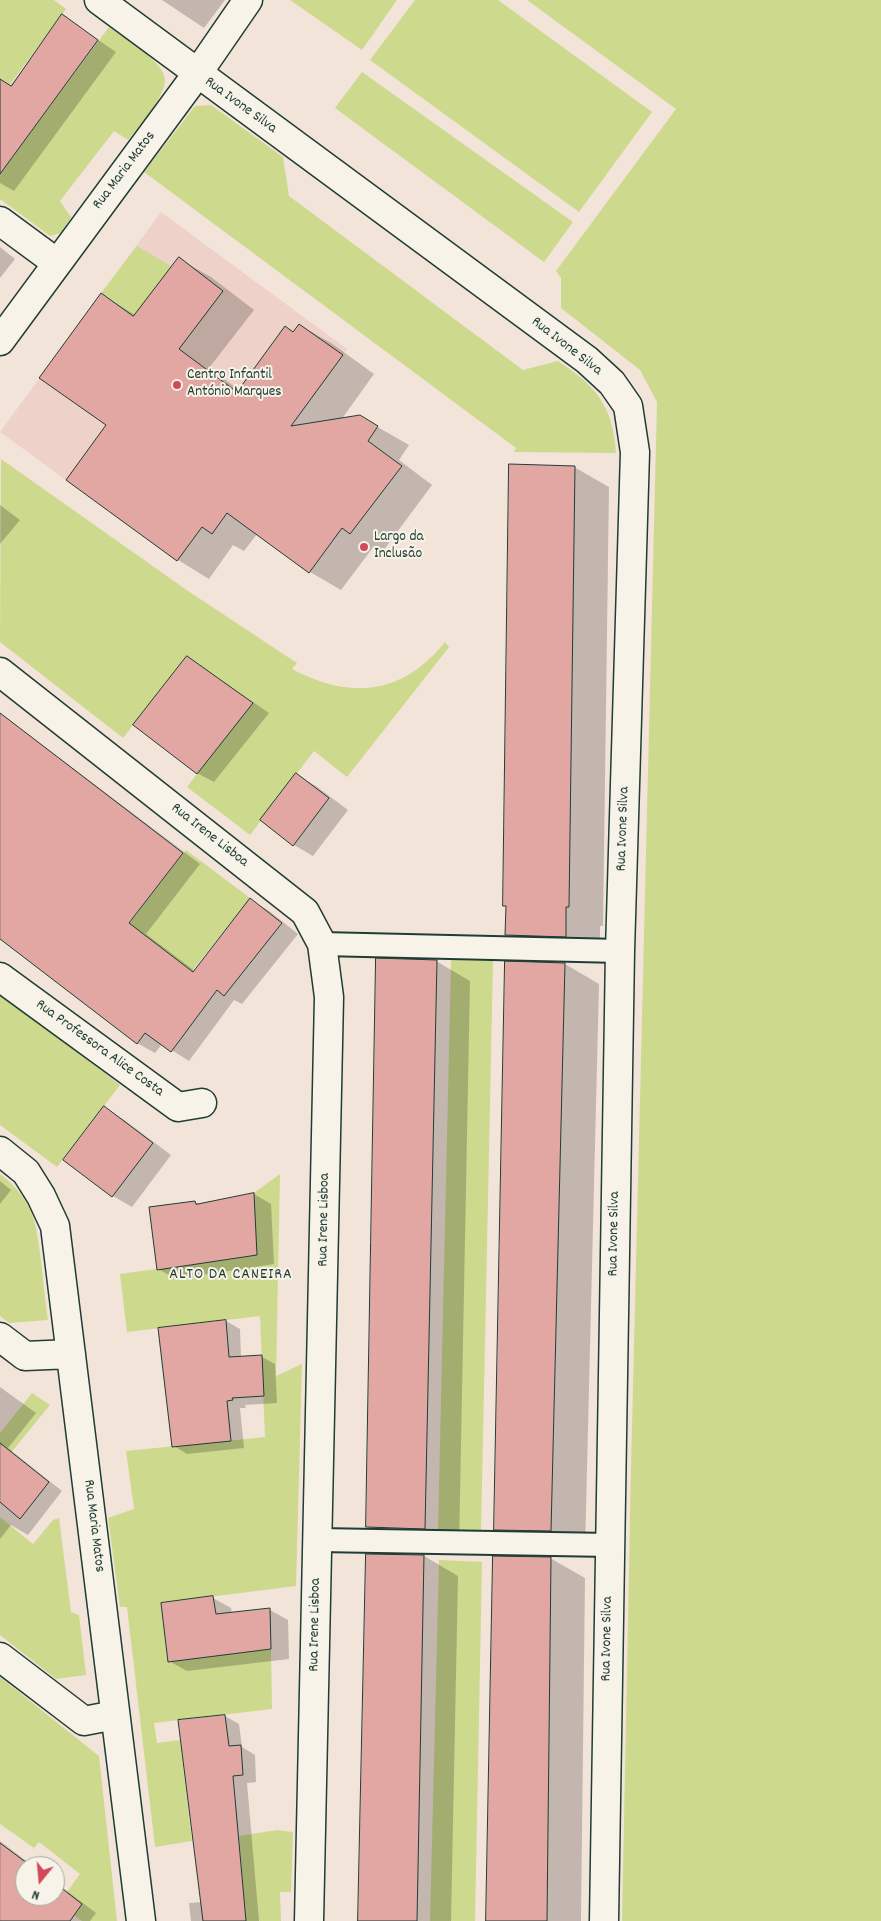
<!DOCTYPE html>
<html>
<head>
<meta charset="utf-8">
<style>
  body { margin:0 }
  #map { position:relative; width:881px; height:1921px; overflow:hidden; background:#f3e4da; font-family:Dekko,sans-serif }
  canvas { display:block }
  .north { position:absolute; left:15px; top:1856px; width:50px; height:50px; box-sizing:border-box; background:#f7f3e8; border:1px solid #a1aaa0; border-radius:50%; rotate:197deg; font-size:14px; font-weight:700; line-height:20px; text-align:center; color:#1f3d34 }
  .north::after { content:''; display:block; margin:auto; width:18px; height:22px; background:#d1495b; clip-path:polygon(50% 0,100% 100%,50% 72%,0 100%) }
</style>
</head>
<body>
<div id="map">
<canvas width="881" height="1921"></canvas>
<div class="north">N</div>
</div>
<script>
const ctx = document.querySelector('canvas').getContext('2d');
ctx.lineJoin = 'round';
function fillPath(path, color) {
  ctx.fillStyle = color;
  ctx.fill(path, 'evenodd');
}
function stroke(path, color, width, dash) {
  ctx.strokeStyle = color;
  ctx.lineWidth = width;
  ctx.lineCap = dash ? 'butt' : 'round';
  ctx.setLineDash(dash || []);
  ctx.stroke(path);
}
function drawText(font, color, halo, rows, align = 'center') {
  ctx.font = font + ' Dekko,sans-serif';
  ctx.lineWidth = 4;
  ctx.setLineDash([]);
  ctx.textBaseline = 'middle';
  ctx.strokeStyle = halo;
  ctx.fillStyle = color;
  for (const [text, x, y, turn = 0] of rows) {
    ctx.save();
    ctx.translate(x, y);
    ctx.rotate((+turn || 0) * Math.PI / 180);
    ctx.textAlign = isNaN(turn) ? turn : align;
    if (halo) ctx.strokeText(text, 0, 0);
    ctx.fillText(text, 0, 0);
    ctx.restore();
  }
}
fillPath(new Path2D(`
  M161,212L347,349L212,534L202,527L177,561L0,432Z`), '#eed2c9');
fillPath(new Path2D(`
  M0,0H54L66,9L0,98Z
  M290,0H397L362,50Z
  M415,0H498L652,112L579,212L370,60Z
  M527,0H881V1921H622L631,1468L657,402L640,370L561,308V278L556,271L676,109Z
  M109,27C123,37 165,62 165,80C165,97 139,126 128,140L114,131L60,201L71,217L61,233L50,236L0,199V174Z
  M362,72L573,222L544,262L335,108Z
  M211,105L283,157L289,196L523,370L558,361C596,386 613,406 616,453L514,452L516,448L144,172L195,106Z
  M137,246L171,266L179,257L223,291L196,326L160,298L142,323L101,293Z
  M1,459L188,591L297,663L292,669C350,700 403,695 445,642L449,647L347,777L314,751L250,835L187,787L253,702L187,656L123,738L0,642Z
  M186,850L250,898L192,971L129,924L74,996L42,970L130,923Z
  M451,960L493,961L481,1531L438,1530Z
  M0,993L120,1085L57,1167L0,1125Z
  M0,1174C15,1185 29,1202 34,1220C42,1252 43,1288 48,1320L9,1323L0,1316Z
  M280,1174L276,1376L302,1364L296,1586L161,1603L168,1662L271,1649L272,1709L154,1723L157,1743L180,1740L192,1841L155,1847L127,1607H120L108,1518L134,1509L126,1451L265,1437L260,1316L127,1332L120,1274L257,1255L254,1193Z
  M32,1393L50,1405L0,1466V1433Z
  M0,1517L33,1544L53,1520L59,1518L71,1612L79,1615L86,1675L56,1679L0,1635Z
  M439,1560L482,1562L475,1921H430Z
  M0,1677L99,1756L117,1921H82L74,1915L82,1904L67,1892L80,1874L39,1842L34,1848L0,1824Z
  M277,1830L293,1832L291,1892H280L281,1921H246L239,1836Z`), '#cdd98d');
fillPath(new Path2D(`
  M162,0H225L204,28Z
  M63,16L116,52L14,191L0,183V92L4,94Z
  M0,247L15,259L0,278Z
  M179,259L211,277L254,310L209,368L239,390L285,327L294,333L299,325L331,343L374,374L341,420L360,417L409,445L399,460L432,485L383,551L374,546L341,590L310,572L257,534L244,551L233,545L209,579L178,560L68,480L108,425L102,295L135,315Z
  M574,467L609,487L603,926H600V956L541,954L507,934V907L505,906Z
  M0,505L20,520L0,544Z
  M188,657L269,713L214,782L197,773Z
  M0,713L200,864L146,934L195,971L250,900L268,910L298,934L242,1004L234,1000L189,1061L162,1044L155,1053L137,1043L0,936Z
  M297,775L316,786L348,810L313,856L294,845Z
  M436,961L470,981L459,1548L402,1547L368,1527Z
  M565,964L599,984L585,1550L529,1549L495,1529Z
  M104,1108L123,1119L171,1155L132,1207L113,1196Z
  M0,1181L11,1190L0,1204Z
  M254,1194L271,1204L274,1264L176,1279L158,1269L195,1202L200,1205Z
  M226,1321L240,1329L241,1357H262L275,1364L277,1403L245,1405L246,1408H240L244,1448L187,1454L174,1446Z
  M0,1387L36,1413L8,1448L62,1491L28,1535L11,1525L0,1539Z
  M367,1555L424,1556L458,1576L451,1921H360Z
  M550,1558L585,1578L581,1921H488Z
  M213,1598L231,1608L232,1614L270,1610L288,1620L289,1659L187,1671L169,1661Z
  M225,1716L239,1724L242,1747L255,1755L256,1782L247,1783L259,1921H191L189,1903L202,1902Z
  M0,1841L33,1866H25V1896H55V1882L96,1913L90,1921H0Z`), '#0003');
const building = new Path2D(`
  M62,14L98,40L0,174V79L11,86Z
  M179,257L223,291L179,349L237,392L285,326L293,332L299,324L343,355L291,426L360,415L378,426L368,441L402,466L350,534L342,528L309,573L227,513L212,534L202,527L177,561L66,480L106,425L39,378L101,293L133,316Z
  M509,464L575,466L569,907H566V937L505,935L506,906H503Z
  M187,656L253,703L197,774L133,725Z
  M0,713L183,853L129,923L193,972L250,898L282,923L224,996L217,990L171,1052L145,1033L137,1044L0,939Z
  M296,773L329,798L293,846L260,820Z
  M376,958L437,960L425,1529L366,1527Z
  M505,961L565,963L551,1531L494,1530Z
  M104,1106L153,1143L112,1197L63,1160Z
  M254,1193L257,1255L157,1270L149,1207L195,1201L196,1204Z
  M226,1320L229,1357L262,1355L264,1396L232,1398L233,1400L227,1401L231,1441L172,1447L158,1328Z
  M0,1443L49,1482L20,1519L0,1502Z
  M366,1554L424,1555L417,1921H358Z
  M493,1556L551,1557L547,1921H486Z
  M213,1596L216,1614L270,1608L271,1649L168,1662L161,1603Z
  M225,1715L229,1746L241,1745L243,1775L233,1776L246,1921H203L178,1720Z
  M0,1843L31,1866H25V1896H55V1883L82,1904L70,1921H0Z`);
fillPath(building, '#e2a7a2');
stroke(building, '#1f3d34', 1);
const pedestrian = new Path2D(`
  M322,944L620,951
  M319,1540L610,1545`);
const minor = new Path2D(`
  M99,0L587,360L612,383L628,406L635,452L620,951L604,1921
  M0,221L57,263
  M0,341L197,74L248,0
  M0,672L305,912L322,944L329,997L309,1921
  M0,977L178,1107L202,1103
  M0,1151L26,1172L41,1196L55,1226L141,1921
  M0,1337L25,1356L71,1354
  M0,1657L84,1721L115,1715`);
stroke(pedestrian, '#1f3d34', 26);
stroke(minor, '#1f3d34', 31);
stroke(pedestrian, '#f7f3e8', 22);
stroke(minor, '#f7f3e8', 28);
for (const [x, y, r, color] of [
  [177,385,5,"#d1495b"],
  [364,547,5,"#d1495b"]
]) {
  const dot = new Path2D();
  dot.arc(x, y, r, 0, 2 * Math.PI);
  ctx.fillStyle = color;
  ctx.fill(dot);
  stroke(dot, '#f7f3e8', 2);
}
drawText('15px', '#1f3d34', '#f7f3e8', [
  ["Rua Ivone Silva",240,106,36],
  ["Rua Maria Matos",125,171,-53],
  ["Rua Ivone Silva",566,347,38],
  ["Rua Ivone Silva",624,829,-88],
  ["Rua Irene Lisboa",209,836,38],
  ["Rua Professora Alice Costa",99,1049,36],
  ["Rua Irene Lisboa",325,1220,-89],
  ["Rua Ivone Silva",615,1234,-89],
  ["Rua Maria Matos",93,1526,83],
  ["Rua Irene Lisboa",316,1625,-89],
  ["Rua Ivone Silva",608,1639,-89]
]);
drawText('15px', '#1f3d34', '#f7f3e8', [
  ["Centro Infantil",187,376],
  ["António Marques",187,393],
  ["Largo da",374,538],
  ["Inclusão",374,555]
], 'left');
ctx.letterSpacing = '1px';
drawText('16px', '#1f3d34', '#f7f3e8', [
  ["ALTO DA CANEIRA",231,1276]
]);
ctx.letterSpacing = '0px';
</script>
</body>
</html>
